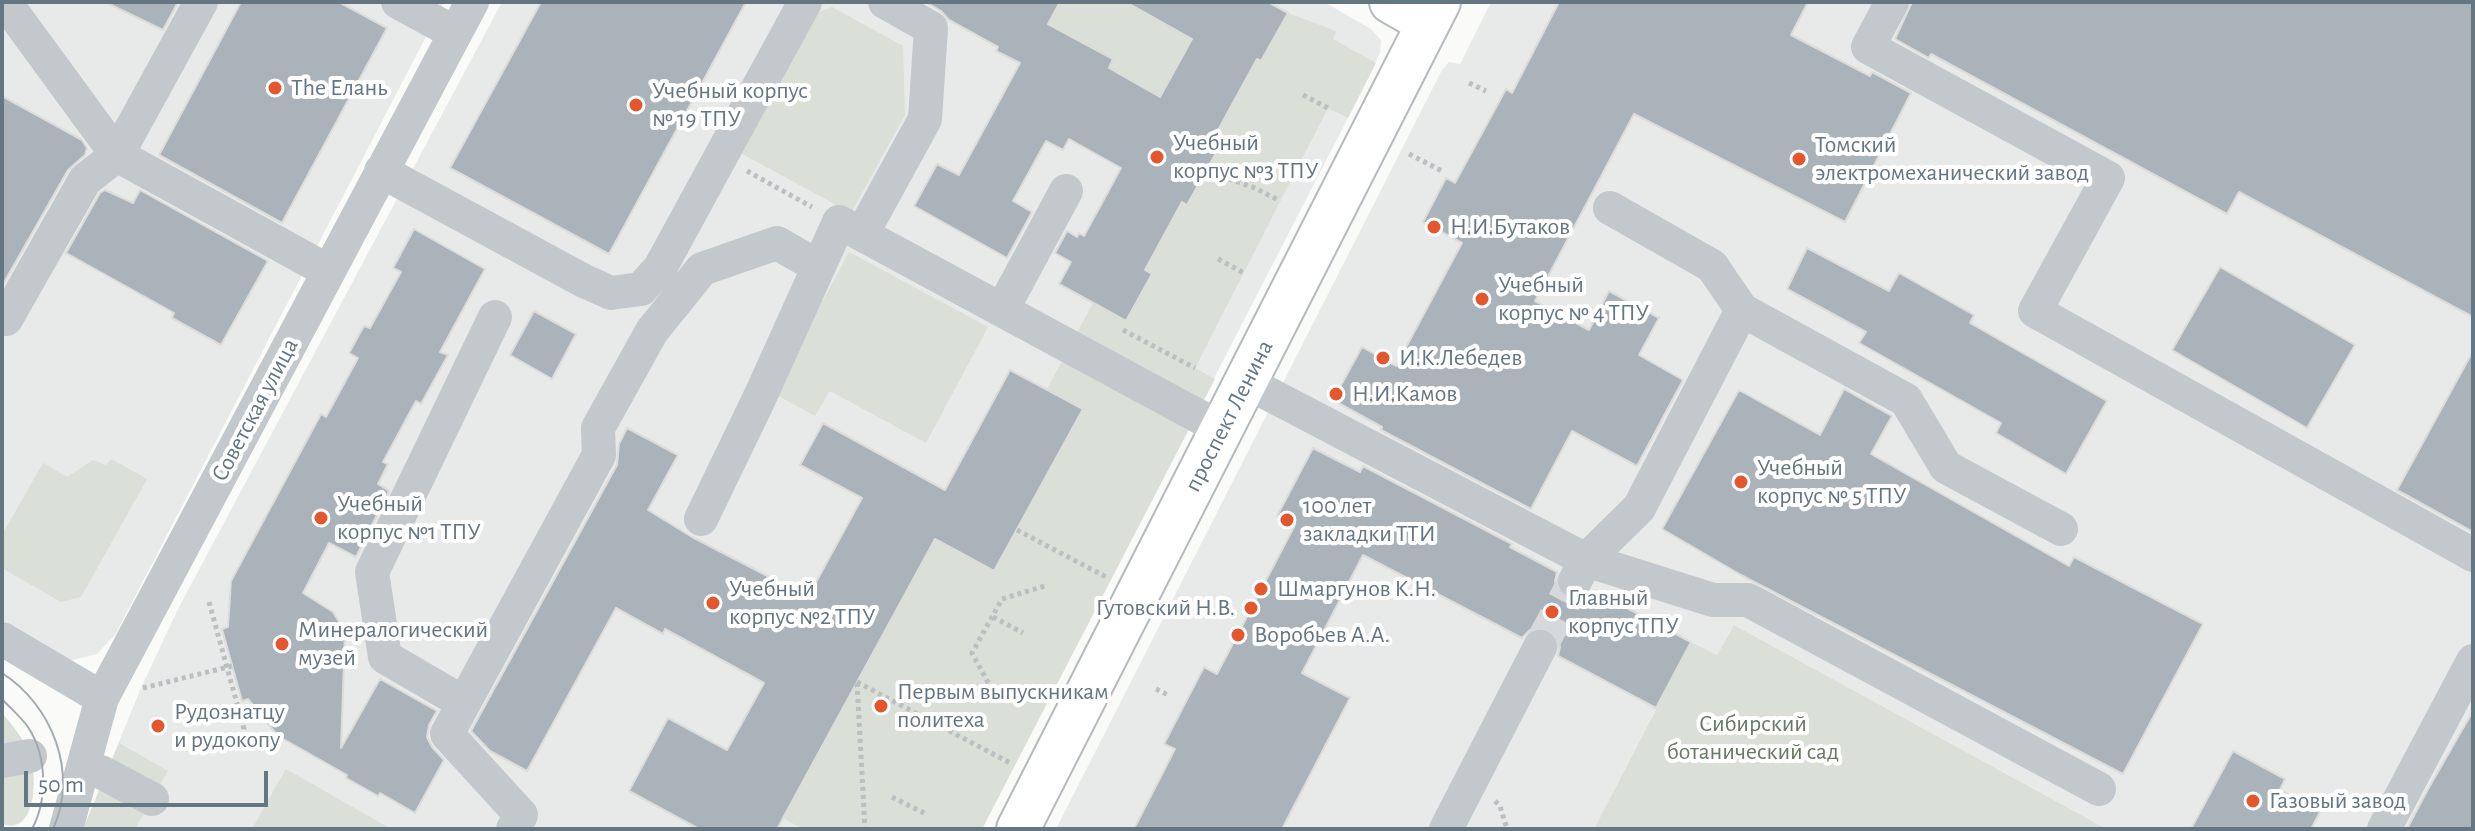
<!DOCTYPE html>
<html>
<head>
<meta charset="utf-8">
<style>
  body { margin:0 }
  #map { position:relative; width:2475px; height:831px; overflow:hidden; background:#fafaf8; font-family:"Alegreya Sans",sans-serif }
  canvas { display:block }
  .frame { position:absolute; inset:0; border:4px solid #657683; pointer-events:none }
  .scale { position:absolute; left:24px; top:771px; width:244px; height:36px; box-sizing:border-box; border:4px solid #657683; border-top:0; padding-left:10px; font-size:24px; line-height:28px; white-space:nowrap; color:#657683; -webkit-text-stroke:6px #fff; paint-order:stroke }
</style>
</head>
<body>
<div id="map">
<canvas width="2475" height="831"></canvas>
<div class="frame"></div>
<div class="scale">50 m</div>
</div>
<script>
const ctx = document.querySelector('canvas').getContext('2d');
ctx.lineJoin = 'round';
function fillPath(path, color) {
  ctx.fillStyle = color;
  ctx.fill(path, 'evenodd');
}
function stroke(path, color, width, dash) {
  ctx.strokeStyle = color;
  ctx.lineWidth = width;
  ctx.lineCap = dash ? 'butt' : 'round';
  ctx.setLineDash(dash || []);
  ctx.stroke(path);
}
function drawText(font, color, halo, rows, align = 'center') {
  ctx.font = font + ' "Alegreya Sans",sans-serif';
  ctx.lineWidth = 8;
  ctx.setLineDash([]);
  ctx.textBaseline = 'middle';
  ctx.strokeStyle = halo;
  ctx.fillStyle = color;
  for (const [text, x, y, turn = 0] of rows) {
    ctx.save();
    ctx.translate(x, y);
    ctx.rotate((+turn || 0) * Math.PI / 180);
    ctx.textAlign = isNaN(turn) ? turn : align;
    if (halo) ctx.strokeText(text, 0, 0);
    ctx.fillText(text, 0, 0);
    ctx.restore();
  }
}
fillPath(new Path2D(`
  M2,2H444L115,635L97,654L69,661L2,621Z
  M502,2H1324L1371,29L1381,40L1380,53L1348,118L982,829H83L141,688L178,609Z
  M1491,2H2473V829H2107L1734,625L1717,655L1691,642L1594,829H1056L1442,70L1449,62L1460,64Z`), '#e8e9e9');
fillPath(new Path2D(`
  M1060,2H1129L1156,19L1199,27L1160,97L1109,68L1113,59L1046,28Z
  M832,7L903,46L905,115L851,213L735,150L809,16Z
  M1288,13L1336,31L1333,39L1376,63L1348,118L1328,108L1195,368L1215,379L982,829H803L783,818L935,539L995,571L1082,409L1047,389L1093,303L1127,321L1152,274L1145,270L1182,202L1225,137L1217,132L1257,59L1262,61Z
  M849,252L988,327L926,443L830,391L815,416L773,393Z
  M111,459L147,479L81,597L61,602L2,568V535L43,463L67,477L93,460L106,465Z
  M1734,625L2107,829H1594L1691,642L1717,655Z
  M2,713C14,727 24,739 30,756C36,773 37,819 15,825C13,826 3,825 2,824Z
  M119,743L168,771L135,829H83Z
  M286,769L391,829H252Z`), '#dadfd7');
const building = new Path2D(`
  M105,2H178L163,30Z
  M241,2H339L387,28L282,223L159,155Z
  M541,2H746L609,254L450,168Z
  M926,2H1060L1048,24L1113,59L1109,68L1160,97L1192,39L1126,2H1268L1288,13L1261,61L1257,59L1217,132L1225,137L1187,205L1182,202L1145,270L1152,274L1126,321L1059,284L1071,262L1055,253L1067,231L1077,237L1079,233L1084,236L1121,168L1069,139L1063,150L1046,141L1013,201L1032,212L1007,258L914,206L937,164L959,175L1020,63L996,51L998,47L949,20L941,11Z
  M1559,2H1808L1791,35L1870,76L1872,72L1911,93L1845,222L1634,114L1535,301L1589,330L1609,291L1659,318L1639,355L1683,380L1637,466L1572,431L1531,509L1381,430L1382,427L1333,400L1362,347L1396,366L1462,243L1423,222L1446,178L1455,183L1506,89L1512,93Z
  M1912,2H2473V317L2239,192L2227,214L1931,54L1929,58L1895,39Z
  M2,96L82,140L87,148L85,155L68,170L2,286Z
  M105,190L133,203L140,190L268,261L221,345L172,318L174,313L66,253L100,193Z
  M414,229L485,269L440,352L448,355L421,404L416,401L383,462L388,464L378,484L389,491L356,557L329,543L303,593L333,612L345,632L341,748L380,679L437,711L429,725L427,737L432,747L444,760L415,813L380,793L378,796L346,778L347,775L278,736L248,699L242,701L222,629L228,627L231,581L321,414L326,417L358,358L349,353L364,326L370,328L401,272L393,268Z
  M1807,248L1889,291L1899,273L1974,315L1970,323L2107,401L2066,474L1996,433L2001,423L1859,343L1866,332L1787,289Z
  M2220,267L2355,345L2307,428L2172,350Z
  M534,311L576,334L552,379L510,355Z
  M2473,351V532L2397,490Z
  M1010,370L1083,409L994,571L935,539L777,829H699L629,791L668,718L727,750L764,683L665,629L663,634L616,608L527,771L490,751L471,731L617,465L619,444L627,428L678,455L648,510L692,537L808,597L862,498L800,465L823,423L945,490Z
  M1844,389L1892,416L1871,454L2069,566L2074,557L2203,624L2123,774L1741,575L1662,529L1739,390L1820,435Z
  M1313,448L1360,472L1363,466L1512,544L1510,547L1557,572L1555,581L1558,591L1566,599L1575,601L1585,598L1593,590L1691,642L1656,708L1558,656L1560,647L1557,637L1548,629L1540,627L1530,630L1522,638L1363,555L1302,673L1350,698L1282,829H1134L1175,749L1164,744L1204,667L1217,674L1295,525L1277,516Z
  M2473,711V829H2407L2427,791Z
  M2233,751L2285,779L2280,790L2320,812L2311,829H2191Z`);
fillPath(building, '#aab3b9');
stroke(building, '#dcdcda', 2);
stroke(new Path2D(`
  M1540,647L1575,581`), '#d5d9db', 34, [34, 17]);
const major = new Path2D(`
  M1391,2L1428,23
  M1018,829L1439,2`);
stroke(major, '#b5babe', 46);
stroke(new Path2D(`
  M1469,83L1486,91
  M1303,95L1328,108
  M1409,154L1444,172
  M747,171L812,207
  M1206,171L1255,188L1280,201
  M1218,259L1244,273
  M1123,330L1195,368
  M1017,530L1108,578
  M209,602L244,729L238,743
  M993,617L1023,633
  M857,682L1012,764
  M857,683L865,829
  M143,688L232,666
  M1156,689L1170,696
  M992,690L972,653L1002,599L1048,585
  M892,797L926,814
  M1495,801L1500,806L1507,829`), '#bbbfc2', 5, [4, 4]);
stroke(new Path2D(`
  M5,2L117,155L201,2
  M398,2L455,33
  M1892,2L1868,47L2108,178L2035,311L2473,555
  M381,171L584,281L611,293L641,289L660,268L805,2
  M862,234L925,119L931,28L885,2
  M1002,310L1066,191
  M1742,310L1906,400L1946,467L2061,529
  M2,316L6,319L85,180L117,155L328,271
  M1246,382L1586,560L1713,600H1748L2099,789
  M701,519L759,399L839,222L1222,429
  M1575,581L1586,560L1639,508L1742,310L1712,266L1610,208
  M2,639L102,698
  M464,703L385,657L372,572L495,317
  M2,761L30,756
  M101,772L152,799
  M66,829L102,698L472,2
  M513,829L521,815L447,734L599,455L598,428L652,331L702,269L777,243L817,266
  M1446,829L1540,647
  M2384,829L2473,661`), '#c3c8cc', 34);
stroke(major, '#fff', 42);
stroke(new Path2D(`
  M2,673C52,705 79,773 53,829
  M2,699C10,708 21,717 28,727C47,756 48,799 32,829`), '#a2aab0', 2);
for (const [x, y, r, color] of [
  [275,88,8,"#e4572e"],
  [636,105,8,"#e4572e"],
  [1157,157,8,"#e4572e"],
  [1799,159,8,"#e4572e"],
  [1434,227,8,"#e4572e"],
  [1482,299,8,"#e4572e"],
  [1383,358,8,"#e4572e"],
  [1336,394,8,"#e4572e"],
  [1741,482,8,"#e4572e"],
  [321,518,8,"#e4572e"],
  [1287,520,8,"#e4572e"],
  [1261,589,8,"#e4572e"],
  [713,603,8,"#e4572e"],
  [1251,608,8,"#e4572e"],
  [1552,612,8,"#e4572e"],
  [1238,635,8,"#e4572e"],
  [282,644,8,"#e4572e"],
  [881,706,8,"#e4572e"],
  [158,726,8,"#e4572e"],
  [2253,801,8,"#e4572e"]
]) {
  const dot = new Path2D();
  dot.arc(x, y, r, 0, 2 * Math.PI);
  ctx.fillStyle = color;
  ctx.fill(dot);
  stroke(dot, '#fff', 3);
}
drawText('24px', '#657683', '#fff', [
  ["The Елань",291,88],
  ["Учебный корпус",652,91],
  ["№ 19 ТПУ",652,119],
  ["Учебный",1173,143],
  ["корпус №3 ТПУ",1173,171],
  ["Томский",1815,145],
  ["электромеханический завод",1815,173],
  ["Н.И.Бутаков",1450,227],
  ["Учебный",1498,285],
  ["корпус № 4 ТПУ",1498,313],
  ["И.К.Лебедев",1399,358],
  ["Н.И.Камов",1352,394],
  ["Учебный",1757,468],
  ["корпус № 5 ТПУ",1757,496],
  ["Учебный",337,504],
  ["корпус №1 ТПУ",337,532],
  ["100 лет",1303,506],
  ["закладки ТТИ",1303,534],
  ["Учебный",729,589],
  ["корпус №2 ТПУ",729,617],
  ["Шмаргунов К.Н.",1277,589],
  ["Главный",1568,598],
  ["корпус ТПУ",1568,626],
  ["Гутовский Н.В.",1235,608,"right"],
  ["Минералогический",298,630],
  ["музей",298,658],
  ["Воробьев А.А.",1254,635],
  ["Первым выпускникам",897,692],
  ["политеха",897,720],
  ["Рудознатцу",174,712],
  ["и рудокопу",174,740],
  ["Газовый завод",2269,801]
], 'left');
drawText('24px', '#657683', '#fff', [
  ["Советская улица",255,410,-62],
  ["проспект Ленина",1229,416,-63]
]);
drawText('24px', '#687a64', '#fff', [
  ["Сибирский",1753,724],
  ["ботанический сад",1753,752]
]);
</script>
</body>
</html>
